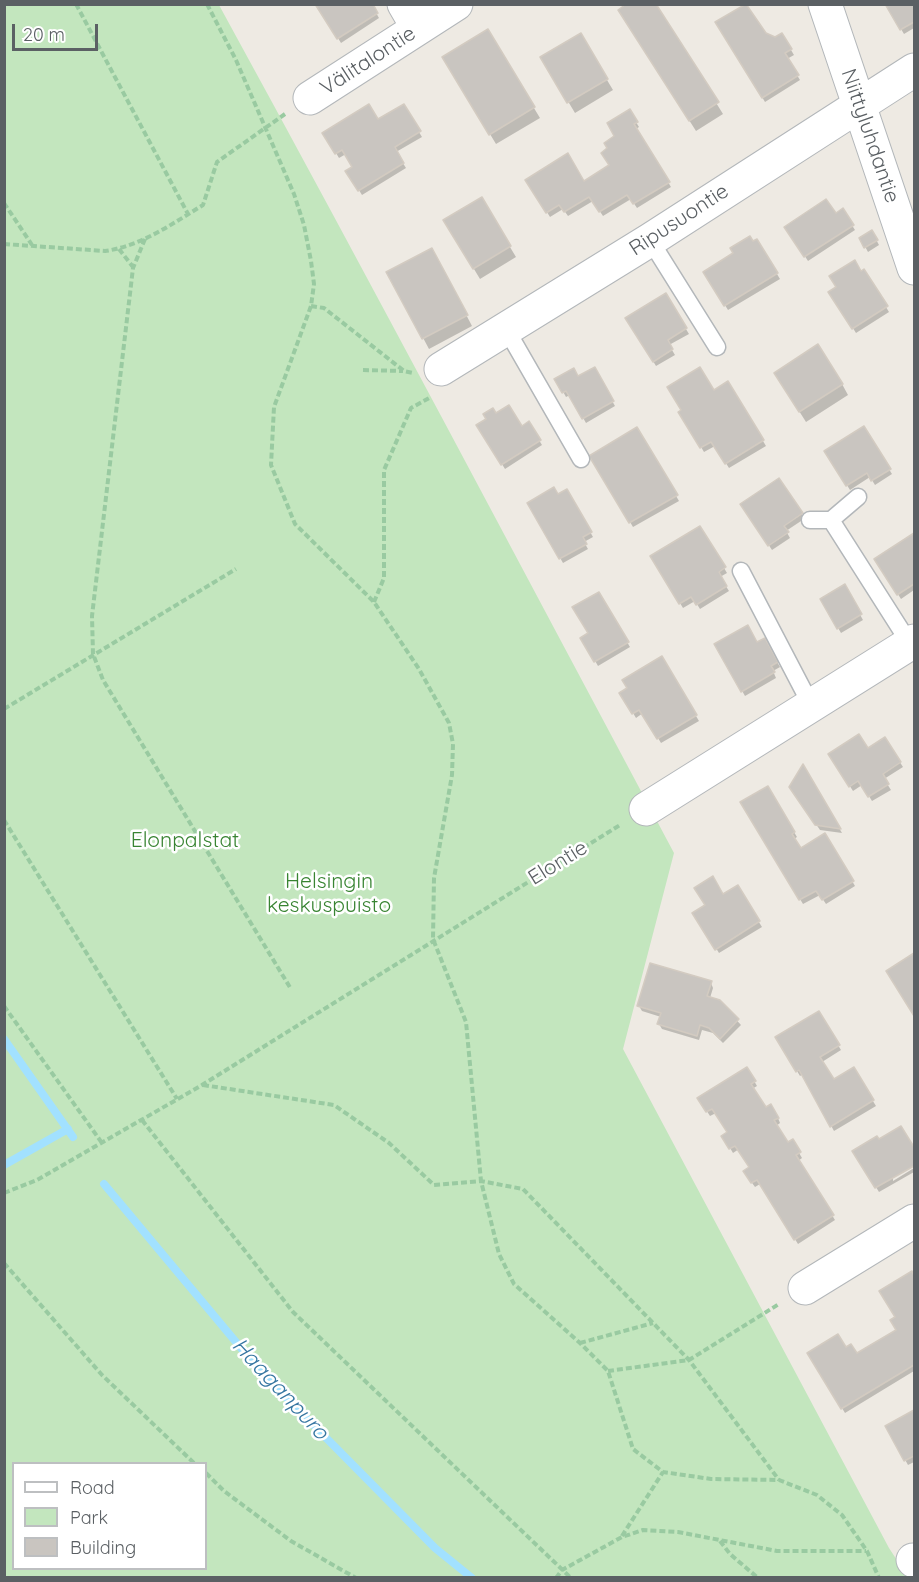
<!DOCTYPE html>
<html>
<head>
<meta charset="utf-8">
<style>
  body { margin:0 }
  #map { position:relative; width:919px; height:1582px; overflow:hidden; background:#eeeae3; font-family:Quicksand,sans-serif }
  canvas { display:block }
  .frame { position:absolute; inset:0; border:6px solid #5b6064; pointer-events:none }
  .legend { position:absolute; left:12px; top:1462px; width:195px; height:108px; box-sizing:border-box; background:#fff; border:2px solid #bdbfc1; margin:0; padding:8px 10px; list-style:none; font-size:18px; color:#5b6064 }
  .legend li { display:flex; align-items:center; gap:12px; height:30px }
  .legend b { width:30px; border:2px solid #bdbfc1 }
  .scale { position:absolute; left:12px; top:24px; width:86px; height:27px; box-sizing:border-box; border:3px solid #5b6064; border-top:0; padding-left:8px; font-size:18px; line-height:21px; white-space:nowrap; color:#5b6064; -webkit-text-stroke:4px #fff; paint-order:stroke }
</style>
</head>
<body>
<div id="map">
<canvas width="919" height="1582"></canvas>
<div class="frame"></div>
<ul class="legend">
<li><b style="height:8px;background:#fff"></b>Road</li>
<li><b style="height:16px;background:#c3e6be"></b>Park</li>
<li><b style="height:16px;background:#c9c5c0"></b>Building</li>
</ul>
<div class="scale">20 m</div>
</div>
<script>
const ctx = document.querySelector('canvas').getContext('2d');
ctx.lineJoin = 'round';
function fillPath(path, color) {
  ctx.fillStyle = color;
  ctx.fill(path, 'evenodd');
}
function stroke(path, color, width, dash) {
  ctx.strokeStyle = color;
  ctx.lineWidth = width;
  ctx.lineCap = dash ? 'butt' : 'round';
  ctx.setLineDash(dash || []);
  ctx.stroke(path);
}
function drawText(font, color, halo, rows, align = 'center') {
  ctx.font = font + ' Quicksand,sans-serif';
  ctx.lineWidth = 5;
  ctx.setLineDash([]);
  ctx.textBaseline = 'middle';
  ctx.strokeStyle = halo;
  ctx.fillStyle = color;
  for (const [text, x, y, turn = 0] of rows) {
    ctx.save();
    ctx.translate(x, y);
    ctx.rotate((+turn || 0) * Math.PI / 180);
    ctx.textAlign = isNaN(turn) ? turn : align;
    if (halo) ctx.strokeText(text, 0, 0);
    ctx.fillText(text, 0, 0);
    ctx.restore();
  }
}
fillPath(new Path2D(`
  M4,5H219C373,286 523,570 674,853L623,1049L889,1548L908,1577H5ZM14,1464H206V1568H14Z`), '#c3e6be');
fillPath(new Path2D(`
  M317,4H371L379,18L341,43Z
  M655,4L723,114L696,131L626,21Z
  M886,4H914V28L904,34Z
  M717,22L776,39L782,35L794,55L787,59L800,80L765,102Z
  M488,32L540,118L496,144L444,58Z
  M580,35L613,90L575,113L542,58Z
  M403,106L422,137L396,152L406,168L362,195L347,171L354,168L346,154L339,158L324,133L377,121Z
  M629,111L639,127L636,129L671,187L637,208L631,199L603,216L593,201L568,216L563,209L550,217L527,180L584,183L611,166L609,149Z
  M481,199L516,257L480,279L445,221Z
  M842,210L855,230L808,261L786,227L835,215Z
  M872,232L879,245L868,252L861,239Z
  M757,241L780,279L728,310L705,273Z
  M438,261L472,326L429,349L388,272Z
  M864,271L889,312L856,333L830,292Z
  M665,295L689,334L669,345L675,355L656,366L627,318Z
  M594,369L615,406L586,423L570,395L566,397L556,379L578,378Z
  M728,383L766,446L729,468L715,446L704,452L680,412Z
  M782,384H842L848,395L806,422Z
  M495,415L522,428L529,424L542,445L505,469L478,425Z
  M863,428L892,474L875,485L870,477L850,490L826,452Z
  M637,429L679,501L633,527L591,456Z
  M567,491L593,537L584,542L588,549L563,563L529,503L558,496Z
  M745,509L802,514L804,519L786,531L790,538L772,550Z
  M700,528L727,573L720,577L729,591L700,609L695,601L683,608L652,557Z
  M914,535V590L901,599L876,560Z
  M844,586L863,620L841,633L822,600Z
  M598,594L630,647L598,666L582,638L590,634Z
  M764,640L780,667L773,671L776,678L745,696L716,645L757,644Z
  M661,658L699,721L661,743L643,713L636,718L621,693Z
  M885,739L903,767L884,779L891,790L872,801L862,785L853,791L830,755L867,750Z
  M803,767L842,833L820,830L794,792Z
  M767,788L797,837L794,839L800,850L825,835L855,886L826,904L820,895L803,904L742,803Z
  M737,887L762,927L719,953L694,913Z
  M914,955V1014L888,971Z
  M711,983L713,988L710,998L719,1001L741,1025L723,1043L713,1033L702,1030L699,1040L662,1029L659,1024L661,1017L642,1011L639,1006Z
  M818,1013L841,1050L822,1062L834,1081L853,1069L876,1106L834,1131L803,1074L800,1076L777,1038Z
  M747,1069L757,1086L752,1089L765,1109L778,1118L780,1123L776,1126L787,1145L792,1141L802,1158L798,1161L835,1220L798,1244L760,1184L755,1187L747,1176L750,1168L739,1149L733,1153L723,1136L728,1133L716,1113L710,1116L699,1099Z
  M900,1128L914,1150V1164L893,1177V1181L914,1168V1172L879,1192L854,1152Z
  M911,1273L914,1279V1371L845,1413L809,1354L846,1349L856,1355L898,1330L897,1318Z
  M914,1412V1462L908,1465L887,1427Z`), '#0003');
stroke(new Path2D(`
  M4,1039L73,1137
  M4,1165L68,1129
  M104,1184L261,1372L435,1548L472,1578`), '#a2e1ff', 8);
const building = new Path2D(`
  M315,4H373L378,13L337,39Z
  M626,4H656L719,102L689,121L618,10Z
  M746,4L766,33L775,37L782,33L792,49L785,53L799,75L762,98L715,22Z
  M885,4H914V22L900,30Z
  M488,29L535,107L489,135L442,57Z
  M581,33L608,79L567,103L540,57Z
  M369,104L378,119L404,104L421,131L395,147L404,163L358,191L345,171L352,167L342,150L335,154L322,133Z
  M630,109L638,122L634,124L670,182L633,204L627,195L599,212L589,197L564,212L559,205L546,213L525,180L568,153L584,181L609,165L601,153L607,148L604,143L614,136L607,123Z
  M482,197L511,246L473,269L443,220Z
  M826,199L836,213L843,208L854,225L804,257L784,227Z
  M872,230L878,240L864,248L859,238Z
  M750,236L753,241L757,239L778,273L724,306L703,272L733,253L730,248Z
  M432,248L468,315L422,339L386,272Z
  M855,260L861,271L864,269L888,306L852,329L828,292L836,287L829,276Z
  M666,293L687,328L668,340L673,349L653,362L625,318Z
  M818,344L843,384L799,412L774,373Z
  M595,367L614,401L582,419L566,391L562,393L554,379L574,368L578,376Z
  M700,367L714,390L728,381L764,440L725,464L711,442L700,448L678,412L681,410L667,387Z
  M509,405L522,426L529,421L541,440L501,465L476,425L486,419L483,414L493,408L496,413Z
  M864,426L891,469L871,481L867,473L846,486L824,451Z
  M637,427L678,495L629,523L589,456Z
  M779,478L803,513L784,526L789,532L768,546L740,504Z
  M554,487L558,494L567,489L592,532L583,537L587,544L559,559L527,503Z
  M700,526L726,567L719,572L727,586L696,605L691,597L679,604L650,556Z
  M914,533V584L897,595L874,559Z
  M845,584L862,614L837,629L820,599Z
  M599,592L629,642L594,662L580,638L588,633L572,607Z
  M748,625L757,642L765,638L778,662L771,666L775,672L741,692L714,644Z
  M662,656L697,715L657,739L639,710L632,714L619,693L627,688L622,680Z
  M859,734L868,748L885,737L901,762L883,774L889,784L868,797L858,781L849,787L828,754Z
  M803,764L841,829L815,825L789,787Z
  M768,786L795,832L792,834L801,848L825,833L854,881L822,900L816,891L799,900L740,802Z
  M713,876L723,894L738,885L760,921L715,950L692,913L705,905L694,888Z
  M914,953V1016L886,971Z
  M650,963L712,981L707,996L720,1000L739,1019L720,1039L709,1028L700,1025L697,1036L657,1024L661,1013L637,1006Z
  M819,1011L840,1045L820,1057L834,1079L854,1067L874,1100L830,1127L799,1070L796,1072L775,1037Z
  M747,1067L756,1081L751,1084L766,1107L771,1104L779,1118L774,1120L788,1142L793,1139L801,1152L796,1155L834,1215L794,1240L757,1180L751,1183L743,1171L749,1167L735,1146L729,1149L721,1136L727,1132L712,1109L706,1112L697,1098Z
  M901,1126L914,1147V1166L875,1188L852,1151L877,1136L879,1139Z
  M912,1271L914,1276V1365L841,1409L807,1353L838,1334L846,1347L851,1344L857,1353L896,1330L890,1320L895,1317L879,1291Z
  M914,1410V1456L904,1461L885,1426Z`);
fillPath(building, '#c9c5c0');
stroke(building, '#d3cbc1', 1.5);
const service = new Path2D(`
  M650,240L717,347
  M505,327L581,459
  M810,520H831L858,497
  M831,520L910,644
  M741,571L811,705`);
const minor = new Path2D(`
  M404,4L418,28
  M825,4L914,268
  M310,98L456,4
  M441,369L650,240L914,70
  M646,809L914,641
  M805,1288L914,1221
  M913,1560L914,1561`);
stroke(service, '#b3b7ba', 19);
stroke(minor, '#b3b7ba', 35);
stroke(new Path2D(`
  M76,4L188,214
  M207,4L236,60L294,194L304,225L311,261L314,284L311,306L274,407L271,465L295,524L374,602L419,669L449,723L453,744L452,775L434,878L433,939L466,1022L481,1181L499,1254L514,1284L580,1343L608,1371L633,1449L663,1472L711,1479L779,1480L817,1495L842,1515L867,1551L879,1578
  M4,203L32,245
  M145,239L133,268L92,616L93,654L103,680L291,989
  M4,244L105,251C141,246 172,224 203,205L217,162L285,114
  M119,249L133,267
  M311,306L324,308L404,371L413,373
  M363,370L403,371
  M374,602L384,578V470L411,408L431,397
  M4,709L236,569
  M4,820L177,1099
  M4,1006L102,1143
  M203,1085L334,1105L389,1143L434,1185L481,1181L523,1189L689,1360L779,1480
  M142,1120L293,1312L571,1578
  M4,1193L37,1180L202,1085L620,825
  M4,1263L102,1375L195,1464
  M580,1343L653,1323
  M608,1371L689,1360L779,1304
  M206,1473L224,1491L291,1541L356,1578
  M622,1536L663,1472
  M720,1541L730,1554L758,1578
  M556,1578L562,1570L622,1537L643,1530L678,1532L777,1551H866`), '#99caa1', 4, [6, 3]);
stroke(service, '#fff', 16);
stroke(minor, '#fff', 33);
drawText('21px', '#5b6064', '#fff', [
  ["Välitalontie",368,61,-33],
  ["Niittyluhdantie",870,136,71],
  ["Ripusuontie",679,220,-33],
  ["Elontie",558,863,-32]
]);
drawText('21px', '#388432', '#fff', [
  ["Elonpalstat",185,841],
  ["Helsingin",329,882],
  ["keskuspuisto",329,906]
]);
drawText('italic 22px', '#3777a2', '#fff', [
  ["Haaganpuro",280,1389,47]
]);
</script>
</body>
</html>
